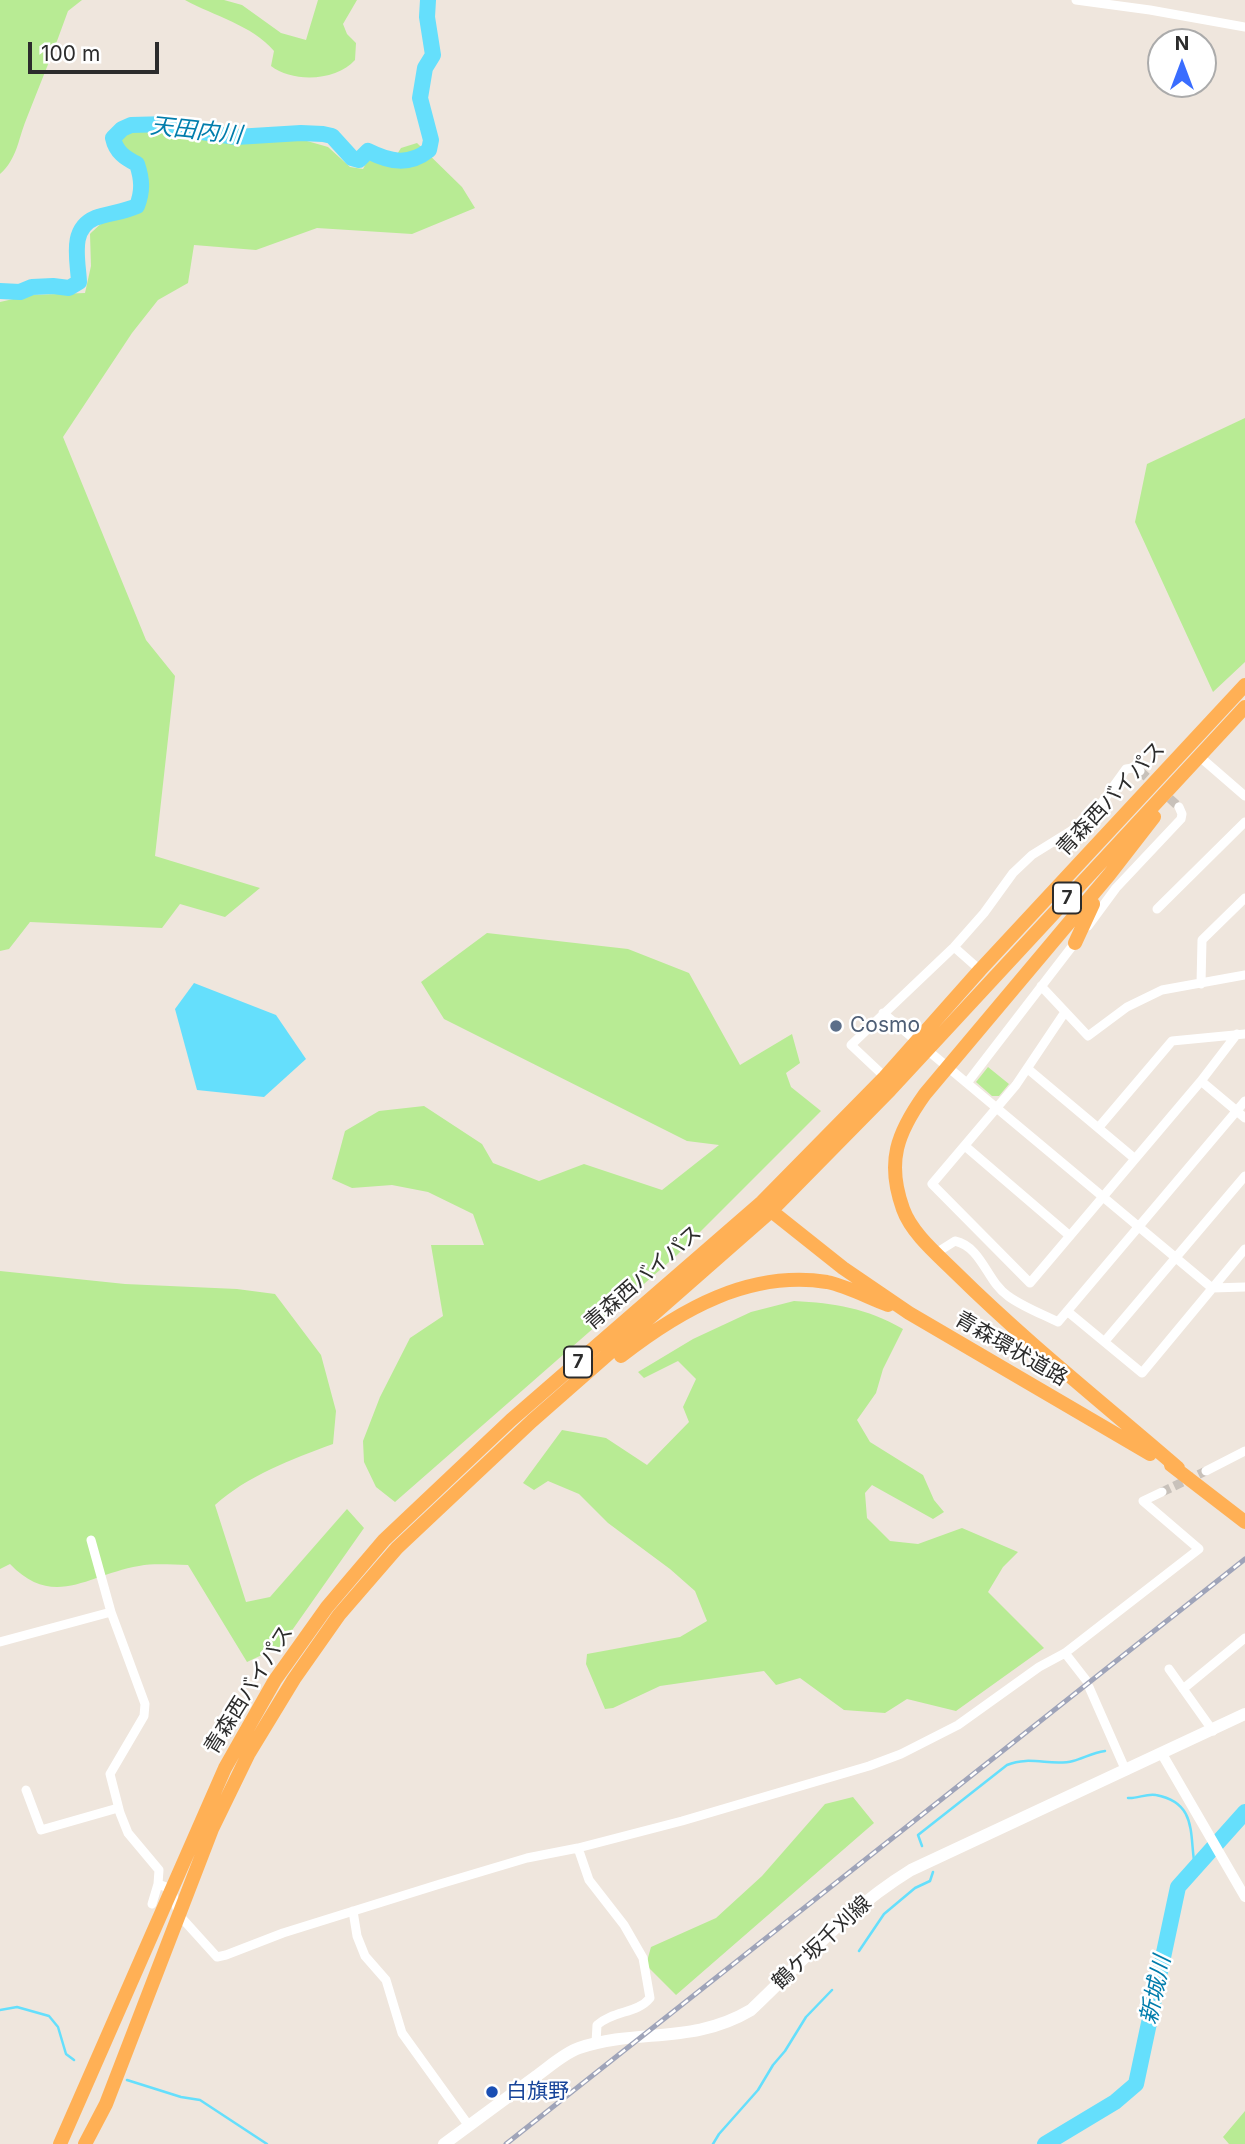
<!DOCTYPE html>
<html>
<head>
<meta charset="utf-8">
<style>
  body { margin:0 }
  #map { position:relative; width:1245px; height:2144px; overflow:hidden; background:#efe6dd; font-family:Inter,sans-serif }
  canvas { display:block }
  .north { position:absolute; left:1147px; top:28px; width:70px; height:70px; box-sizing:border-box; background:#fff; border:2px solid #ababab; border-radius:50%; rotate:0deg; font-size:19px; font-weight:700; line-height:28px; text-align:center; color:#2c2c2c }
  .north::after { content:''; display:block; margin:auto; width:24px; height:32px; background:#3a6dff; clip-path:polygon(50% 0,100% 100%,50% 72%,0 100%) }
  .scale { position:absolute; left:28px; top:42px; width:131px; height:32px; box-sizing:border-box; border:4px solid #2c2c2c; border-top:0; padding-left:9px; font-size:21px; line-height:24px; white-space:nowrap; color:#2c2c2c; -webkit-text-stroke:5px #fff; paint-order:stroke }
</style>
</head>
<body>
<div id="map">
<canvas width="1245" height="2144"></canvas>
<div class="north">N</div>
<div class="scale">100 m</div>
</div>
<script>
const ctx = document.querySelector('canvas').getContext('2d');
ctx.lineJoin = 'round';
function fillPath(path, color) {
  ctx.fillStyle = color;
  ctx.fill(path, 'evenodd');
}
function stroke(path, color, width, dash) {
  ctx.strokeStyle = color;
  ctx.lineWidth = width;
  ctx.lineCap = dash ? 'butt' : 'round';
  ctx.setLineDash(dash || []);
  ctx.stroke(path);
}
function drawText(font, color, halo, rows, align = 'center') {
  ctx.font = font + ' Inter,"Noto Sans JP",sans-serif';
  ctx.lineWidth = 5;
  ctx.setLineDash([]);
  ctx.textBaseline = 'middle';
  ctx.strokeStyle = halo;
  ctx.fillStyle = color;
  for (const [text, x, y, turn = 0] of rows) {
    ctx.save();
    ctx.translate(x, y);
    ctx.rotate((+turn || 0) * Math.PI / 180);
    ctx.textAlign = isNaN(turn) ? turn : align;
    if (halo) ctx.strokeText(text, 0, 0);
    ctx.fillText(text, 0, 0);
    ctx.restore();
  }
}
fillPath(new Path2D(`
  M0,0H82L68,11C55,48 40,84 26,120C18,140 17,159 0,174Z
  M185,0H224L242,5L281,33L306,40L318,0H357L343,24L347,34L356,43L355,60C337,81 293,83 271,66L274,51C252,25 214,16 185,0Z
  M150,129L231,142L300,139L328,147L350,167L363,169L368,160L390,165L401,148L417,143L462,187L475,208L412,234L317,228L256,250L194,245L188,283L158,300L132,333L63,437L146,640L175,676L155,856L260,888L225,917L180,904L162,928L30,922L9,949L0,951V302L31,295L85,293L91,266L90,234C95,229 101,223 107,220C135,209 148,221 145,181C144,163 136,156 121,148L122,135L134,131Z
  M1245,418V662L1213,692L1135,522L1147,464Z
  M487,933L628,949L689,973L740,1065L792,1034L800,1063L786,1073L791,1087L821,1111L677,1255L395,1502L376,1487L364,1462L363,1441L380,1397L410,1338L443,1316L431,1245H484L473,1214L428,1192L392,1185L352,1188L332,1179L345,1131L379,1111L424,1106L482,1144L493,1163L539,1181L584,1164L662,1190L719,1145L687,1141L444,1019L421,982Z
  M988,1067L1009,1084L999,1096H992L976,1082Z
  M0,1271L125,1284L237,1289L275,1294L321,1355L336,1411L333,1444C292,1459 247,1476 215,1505L246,1602L270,1597L347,1509L364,1528L281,1646L247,1662L188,1565C172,1565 155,1563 139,1566C89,1574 54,1610 10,1564L0,1569Z
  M794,1301C835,1303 866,1308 903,1329L883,1369L876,1393L857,1420L870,1442L923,1475L934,1500L944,1512L933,1519L872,1485L865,1493L867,1518L890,1541L918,1544L962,1528L1018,1552L1003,1567L988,1592L1044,1648L956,1711L907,1699L885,1713L844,1710L800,1678L776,1685L764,1671L660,1686L613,1708L605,1709L586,1664L587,1654L680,1637L707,1621L695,1591L670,1569L608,1523L579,1494L548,1481L534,1490L523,1483L562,1430L606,1438L647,1465L689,1422L683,1407L696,1379L678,1361L644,1378L638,1372L693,1339L751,1312Z
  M853,1797L874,1823L676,1995L646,1965L651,1947L716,1918L762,1876L825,1804Z
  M1245,2111V2144H1229L1223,2137Z`), '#b8eb94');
fillPath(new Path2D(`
  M194,983L276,1015L306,1059L264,1097L197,1090L175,1009Z`), '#65dffc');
stroke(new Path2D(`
  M1128,1798C1137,1799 1147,1793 1156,1795C1198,1803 1189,1835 1195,1867
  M922,1846L918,1835L1007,1765C1030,1755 1052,1767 1073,1761C1084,1758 1092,1753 1105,1751
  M859,1951L884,1914L915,1888L930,1881L933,1872
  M0,2010L17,2007L49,2016L58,2027L66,2054L74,2060
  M127,2080L181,2097L200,2100L267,2144
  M713,2144L719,2134L758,2090L773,2065L785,2051L806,2017L832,1990`), '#65dffc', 2.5);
stroke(new Path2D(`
  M0,291L20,292L32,287L53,286L69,288L79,282C78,260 69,229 95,218C109,213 124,212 137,206C143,191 142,179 137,164C125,158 116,152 113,138L122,129L131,125L169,124L195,131L236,137L301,133L323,134L332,136L352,158L359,160L368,151C390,162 409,166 429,150L431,140L420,98L425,68L433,55L427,17L428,0
  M1045,2144L1115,2102L1136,2084L1178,1887L1245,1812`), '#65dffc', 16);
stroke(new Path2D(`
  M1140,771L1179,807
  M1162,1492L1206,1471`), '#c8c1ba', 9, [9, 4.5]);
stroke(new Path2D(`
  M1076,0L1150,10L1245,27
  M1200,757L1245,796
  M1157,909L1245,822
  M1088,926L1116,888L1181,819L1182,814L1179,807
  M954,947L980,970
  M1201,984L1202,940L1245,898
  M1041,986L1088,1036L1127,1007L1162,990L1245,975
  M1065,1012L1016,1085L932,1184L1030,1283L1201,1081L1237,1034
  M883,1013L1212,1288L1245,1287
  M1028,1069L1134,1158
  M885,1077L851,1045L954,947L984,913L1013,873L1032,855L1090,819L1126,769L1133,768L1140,771
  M1201,1081L1245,1118
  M967,1083L1077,940
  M1099,1127L1172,1041L1245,1034
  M965,1146L1070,1236
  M936,1253L955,1241C982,1247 987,1282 1008,1296C1023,1307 1042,1314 1058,1322L1245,1101
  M1067,1311L1142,1373L1245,1249
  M1105,1341L1245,1176
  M1206,1471L1245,1451
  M91,1540L111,1612L145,1704L144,1716L110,1774L120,1813L128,1833L159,1870L158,1884L152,1904
  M0,1642L111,1612
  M1065,1653L1086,1680
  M1169,1669L1213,1731
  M1089,1687L1126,1771
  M1183,1689L1245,1638
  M26,1790L41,1830L118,1808
  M578,1848L589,1880L624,1925L643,1958L650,1998C637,2014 614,2010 597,2025L596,2043
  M158,1884L171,1889L179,1915L217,1957L226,1955L283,1933L440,1884L527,1858L578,1848L682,1821L869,1766L901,1754L958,1725L1039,1667L1065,1653L1199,1549L1143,1501L1162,1492
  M353,1911L357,1936L365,1956L386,1980L402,2033L469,2126`), '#fff', 9);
stroke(new Path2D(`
  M1162,1754L1245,1897`), '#fff', 10);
stroke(new Path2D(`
  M444,2144C474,2122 504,2100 535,2077C548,2068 564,2053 579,2048C639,2028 692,2045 751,2010C805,1959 846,1910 911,1870L1245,1714`), '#fff', 12);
stroke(new Path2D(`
  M1154,817L1109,875L925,1094C897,1133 886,1162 903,1209C912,1234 938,1255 957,1274C1027,1343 1104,1404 1178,1468
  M1075,943L1093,904
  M765,1206L843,1268L909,1313L1150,1454
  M621,1356C680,1310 749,1270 827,1282C847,1286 869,1298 888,1305
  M1171,1465L1245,1522
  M60,2144L225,1768L275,1680L327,1607L384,1540L511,1420L762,1202L885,1077L980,970L1245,685
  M85,2144L106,2104L212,1829L249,1753L294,1679L339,1615L397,1548L532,1421L770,1212L890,1090L1245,707`), '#ffb055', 14);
const rail = new Path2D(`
  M506,2144L1245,1559`);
stroke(rail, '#9fa4b9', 5);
stroke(rail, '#fff', 2.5, [8]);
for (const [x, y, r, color] of [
  [836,1026,7,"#5c6f8a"],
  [492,2092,7,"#1a4fb4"]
]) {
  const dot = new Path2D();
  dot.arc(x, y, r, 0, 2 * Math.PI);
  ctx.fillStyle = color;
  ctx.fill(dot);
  stroke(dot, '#fff', 2.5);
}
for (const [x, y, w] of [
  [1067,898,28],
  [578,1362,28]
]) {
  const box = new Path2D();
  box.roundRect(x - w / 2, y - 15.5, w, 31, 5);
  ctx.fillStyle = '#fff';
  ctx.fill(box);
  stroke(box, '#2c2c2c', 2);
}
drawText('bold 19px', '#2c2c2c', null, [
  ["7",1067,898],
  ["7",578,1362]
]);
drawText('21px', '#2c2c2c', '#fff', [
  ["青森西バイパス",1111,799,-47],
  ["青森西バイパス",643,1278,-41],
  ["青森環状道路",1011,1349,30],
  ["青森西バイパス",249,1690,-58],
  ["鶴ケ坂千刈線",822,1943,-43]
]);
drawText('21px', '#4e5e75', '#fff', [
  ["Cosmo",850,1026]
], 'left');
drawText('21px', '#164399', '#fff', [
  ["白旗野",506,2092]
], 'left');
drawText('italic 23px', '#007dac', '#fff', [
  ["天田内川",196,131,6],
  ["新城川",1156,1990,-78]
]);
</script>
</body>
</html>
